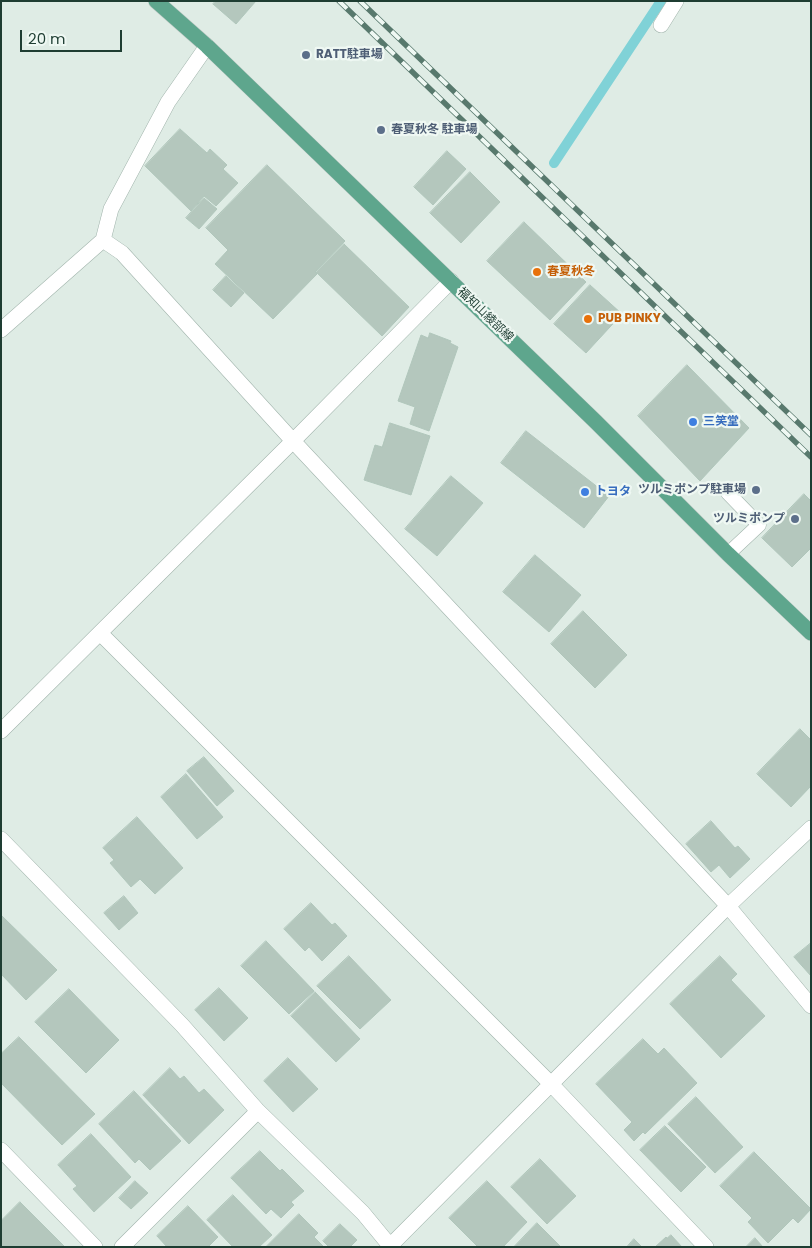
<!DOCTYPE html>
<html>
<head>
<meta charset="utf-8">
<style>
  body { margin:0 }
  #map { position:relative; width:812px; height:1248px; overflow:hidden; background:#dfece5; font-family:Poppins,sans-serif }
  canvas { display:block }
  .frame { position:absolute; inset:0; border:2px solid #1e3d32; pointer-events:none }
  .scale { position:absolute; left:20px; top:30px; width:102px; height:22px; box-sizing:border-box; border:2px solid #1e3d32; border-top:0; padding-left:6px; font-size:15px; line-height:18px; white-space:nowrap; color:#1e3d32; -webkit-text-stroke:4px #eff8f3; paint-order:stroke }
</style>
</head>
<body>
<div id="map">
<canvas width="812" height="1248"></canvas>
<div class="frame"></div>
<div class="scale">20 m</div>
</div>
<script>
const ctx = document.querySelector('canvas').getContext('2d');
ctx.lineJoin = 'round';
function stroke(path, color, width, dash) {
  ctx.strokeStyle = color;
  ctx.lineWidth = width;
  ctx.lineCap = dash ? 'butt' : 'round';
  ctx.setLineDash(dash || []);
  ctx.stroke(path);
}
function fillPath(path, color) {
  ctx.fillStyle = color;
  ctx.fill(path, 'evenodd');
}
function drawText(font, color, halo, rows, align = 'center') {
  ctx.font = font + ' Poppins,"Noto Sans JP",sans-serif';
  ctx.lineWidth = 4.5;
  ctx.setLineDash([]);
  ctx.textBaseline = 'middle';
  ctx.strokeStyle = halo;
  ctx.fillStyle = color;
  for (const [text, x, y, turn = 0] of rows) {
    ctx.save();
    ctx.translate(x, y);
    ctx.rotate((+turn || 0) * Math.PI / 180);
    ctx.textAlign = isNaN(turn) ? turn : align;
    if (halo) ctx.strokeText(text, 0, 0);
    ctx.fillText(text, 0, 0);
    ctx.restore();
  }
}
stroke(new Path2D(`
  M554,163L661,1`), '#80d2d7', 10);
const building = new Path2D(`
  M216,1H256L236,24L213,4Z
  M180,129L207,153L210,149L227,165L223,169L238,183L216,206L204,196L191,211L145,166Z
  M447,151L466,169L433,205L414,187Z
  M267,165L345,241L315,272L317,274L273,319L215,264L228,250L206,228Z
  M470,172L500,202L461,243L430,213Z
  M204,198L217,209L199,229L186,218Z
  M524,222L586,282L550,320L487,261Z
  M344,244L409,307L382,336L316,272Z
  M226,276L244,293L231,307L213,290Z
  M590,285L622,314L586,353L554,324Z
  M430,333L451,341L450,343L458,347L429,431L410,424L415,407L398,401L421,335L428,338Z
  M687,365L749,428L700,481L638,416Z
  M390,423L430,436L411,495L364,480L375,445L382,447Z
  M526,431L609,496L584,528L501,463Z
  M451,476L483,503L437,556L405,529Z
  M804,494L811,501V548L792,567L762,538Z
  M535,555L581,595L549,632L503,592Z
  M583,611L627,655L595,688L551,644Z
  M800,729L811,740V786L791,807L757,774Z
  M204,757L234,791L217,806L187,771Z
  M186,774L223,817L197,839L161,797Z
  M137,817L183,868L155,894L140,879L131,887L110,863L114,860L103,848Z
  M711,821L735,848L738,846L750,859L730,878L719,865L711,872L686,844Z
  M124,896L138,913L119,930L104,913Z
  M311,903L332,925L335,923L347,936L322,961L309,947L305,951L284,929Z
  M1,915L57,970L26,1000L1,974Z
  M266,941L314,991L289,1014L241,966Z
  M811,943V976L794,957Z
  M349,956L391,1000L360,1029L317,986Z
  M720,956L737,974L731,980L765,1016L721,1058L670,1004Z
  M219,988L248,1018L224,1041L195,1010Z
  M69,989L119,1040L86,1073L35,1022Z
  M315,992L360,1039L336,1062L291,1016Z
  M19,1037L95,1114L62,1145L1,1083V1054Z
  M643,1039L658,1054L664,1048L697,1083L645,1134L643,1132L634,1141L624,1130L632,1122L596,1084Z
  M288,1058L318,1089L293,1112L264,1081Z
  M170,1068L180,1079L184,1076L199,1093L204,1089L224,1110L189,1144L143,1095Z
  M134,1091L181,1141L150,1170L139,1159L135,1163L99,1124Z
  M696,1097L743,1147L715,1173L668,1124Z
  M665,1126L706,1167L681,1192L640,1150Z
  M91,1134L131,1177L94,1212L73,1189L77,1186L58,1165Z
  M260,1151L280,1171L282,1169L304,1191L291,1202L294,1205L281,1218L271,1209L266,1214L231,1178Z
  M754,1152L811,1209L798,1223L793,1218L768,1243L748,1222L752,1218L720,1186Z
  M540,1159L576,1196L547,1224L511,1187Z
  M135,1181L148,1193L131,1209L119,1198Z
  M487,1181L527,1222L503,1247H478L449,1218Z
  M233,1195L272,1235L259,1247H233L207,1220Z
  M20,1202L64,1246L63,1247H1V1221Z
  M188,1206L218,1237L208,1247H167L157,1236Z
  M299,1214L318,1233L314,1237L324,1247H266Z
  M537,1223L561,1247H514Z
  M340,1224L357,1240L350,1247H329L323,1241Z
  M671,1235L682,1247H655L666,1237L667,1238Z
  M755,1238L763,1247H746Z
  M634,1239L642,1247H627Z`);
fillPath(building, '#b4c7bd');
stroke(building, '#b0c6bb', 1);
const service = new Path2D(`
  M728,554L759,525L728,493`);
const minor = new Path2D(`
  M661,25L676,1
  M103,240L122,253L293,441L728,906L811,1006
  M1,330L103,240L111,209L168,102L207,46
  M100,633L551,1084L706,1247
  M1,731L293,441L451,281
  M1,839L182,1025L258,1111L363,1213L391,1247
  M1,1150L95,1247
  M390,1246L728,906L811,828
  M122,1247L258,1111`);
const primary = new Path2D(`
  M156,1L207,46L596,422L728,554L811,633`);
stroke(service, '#a1b4ac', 15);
stroke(minor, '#a1b4ac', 16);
stroke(primary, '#c0c9c6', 16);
stroke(service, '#fff', 14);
stroke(minor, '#fff', 15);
stroke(primary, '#5ea68d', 15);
const rail = new Path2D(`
  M339,1L811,457
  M360,1L811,435`);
stroke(rail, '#58796d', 5.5);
stroke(rail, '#eff8f3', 4, [11]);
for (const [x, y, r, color] of [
  [306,55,5,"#5c6f8a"],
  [381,130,5,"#5c6f8a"],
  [537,272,5,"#e8710a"],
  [588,319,5,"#e8710a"],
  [693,422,5,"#3f7fe0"],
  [756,490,5,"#5c6f8a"],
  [585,492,5,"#3f7fe0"],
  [795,519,5,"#5c6f8a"]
]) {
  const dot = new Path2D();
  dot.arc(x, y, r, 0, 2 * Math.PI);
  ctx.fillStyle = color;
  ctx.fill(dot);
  stroke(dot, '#eff8f3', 2);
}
drawText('bold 12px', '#4e5e75', '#eff8f3', [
  ["RATT駐車場",316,55],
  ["春夏秋冬 駐車場",391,130],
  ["ツルミポンプ駐車場",746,490,"right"],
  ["ツルミポンプ",785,519,"right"]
], 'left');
drawText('bold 12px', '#c56008', '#eff8f3', [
  ["春夏秋冬",547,272],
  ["PUB PINKY",598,319]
], 'left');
drawText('12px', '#1e3d32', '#eff8f3', [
  ["福知山綾部線",485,315,44]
]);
drawText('bold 12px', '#366cbe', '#eff8f3', [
  ["三笑堂",703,422],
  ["トヨタ",595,492]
], 'left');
</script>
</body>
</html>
